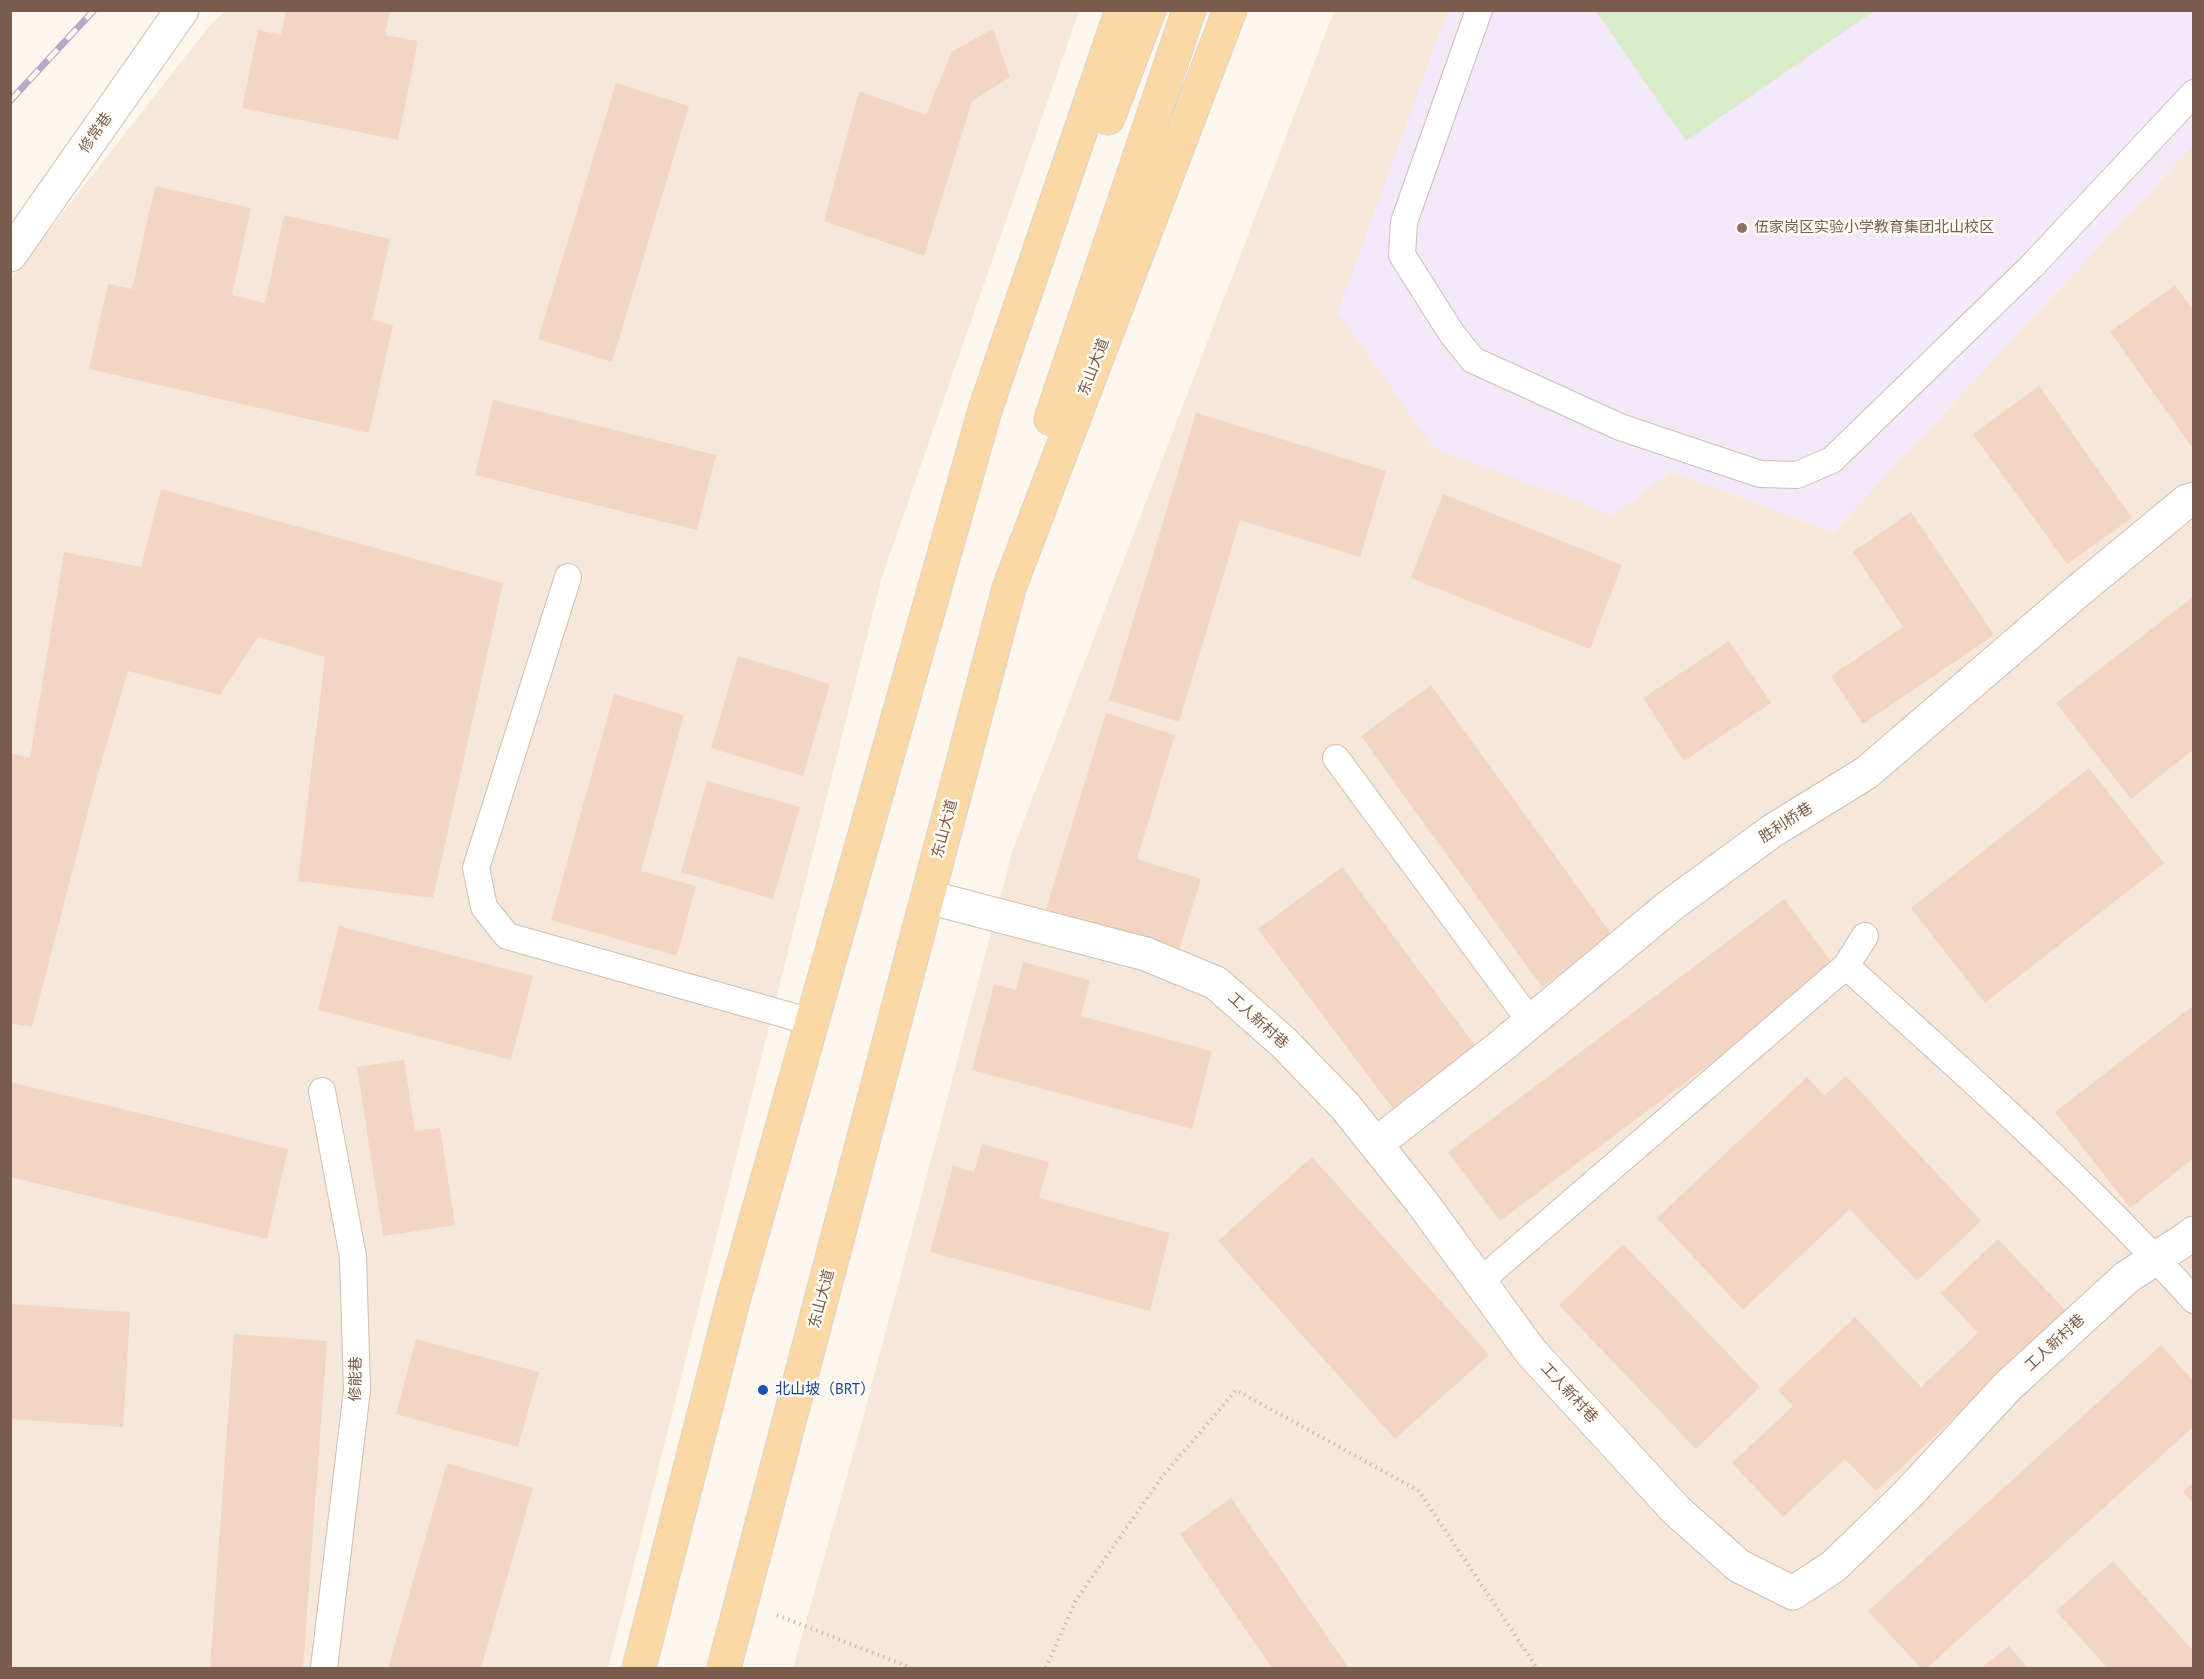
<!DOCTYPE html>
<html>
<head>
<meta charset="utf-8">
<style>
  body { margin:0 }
  #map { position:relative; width:2204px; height:1679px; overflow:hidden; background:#fdf6ec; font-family:"PT Sans",sans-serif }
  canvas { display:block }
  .frame { position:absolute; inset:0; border:12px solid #7a5c4d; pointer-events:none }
</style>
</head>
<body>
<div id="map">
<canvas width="2204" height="1679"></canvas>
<div class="frame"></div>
</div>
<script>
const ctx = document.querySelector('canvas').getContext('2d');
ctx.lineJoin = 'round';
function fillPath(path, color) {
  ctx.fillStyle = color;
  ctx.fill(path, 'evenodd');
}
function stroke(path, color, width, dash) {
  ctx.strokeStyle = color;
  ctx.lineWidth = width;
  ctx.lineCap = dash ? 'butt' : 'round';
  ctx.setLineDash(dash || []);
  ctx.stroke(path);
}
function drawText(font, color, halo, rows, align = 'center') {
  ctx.font = font + ' "PT Sans","Noto Sans SC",sans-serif';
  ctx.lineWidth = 5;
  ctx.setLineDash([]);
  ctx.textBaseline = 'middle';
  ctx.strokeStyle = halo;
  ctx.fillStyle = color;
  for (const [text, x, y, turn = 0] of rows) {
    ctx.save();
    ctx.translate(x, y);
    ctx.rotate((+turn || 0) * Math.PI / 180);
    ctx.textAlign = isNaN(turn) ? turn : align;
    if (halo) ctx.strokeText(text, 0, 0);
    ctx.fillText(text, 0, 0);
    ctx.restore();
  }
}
fillPath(new Path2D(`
  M225,11H1079L882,577L608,1668H11L10,280L211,24Z
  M1334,11H1448L1339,312L1613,515L1671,471L1833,532L2193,145V1668H793L856,1444L1013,849Z`), '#f5e8da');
fillPath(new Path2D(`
  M1448,11H2193V145L1833,532L1671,471L1614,515L1434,448L1338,312Z`), '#f3e8fa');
fillPath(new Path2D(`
  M1595,10H1874V11L1686,141Z`), '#d8ecc9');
fillPath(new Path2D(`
  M286,10H390L385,35L418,41L398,140L242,108L258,30L281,35Z
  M993,29L1010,77L972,101L924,256L824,221L859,91L926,115L952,51Z
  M616,83L689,106L612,362L538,339Z
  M155,186L251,208L232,295L265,303L284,215L390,239L372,320L393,325L369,433L89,369L108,284L132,289Z
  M2175,285L2194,311V450L2110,332Z
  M2039,386L2132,518L2067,564L1973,434Z
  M493,400L716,455L697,530L475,475Z
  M1196,413L1386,471L1360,557L1240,520L1179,722L1109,700Z
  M161,489L503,583L433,898L298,881L325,657L258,637L220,695L128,671L97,777L32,1027L10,1023V753L30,758L64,552L141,567Z
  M1443,494L1622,565L1590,649L1411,578Z
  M1911,512L1994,635L1863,724L1831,676L1903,627L1853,552Z
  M2194,596V749L2131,799L2056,703Z
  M1729,641L1771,703L1684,761L1643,698Z
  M738,656L830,684L803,776L711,748Z
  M1431,685L1613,936L1542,987L1361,736Z
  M614,694L684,715L641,871L696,886L677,956L551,920Z
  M1106,713L1175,735L1137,859L1201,879L1179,950L1046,909Z
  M2089,768L2164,863L1985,1003L1911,908Z
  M707,781L800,807L773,899L681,872Z
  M1342,867L1477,1048L1394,1110L1258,929Z
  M1784,899L1837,969L1500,1221L1448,1152Z
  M339,926L533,976L511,1060L318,1010Z
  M1023,962L1090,980L1081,1016L1212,1051L1192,1129L972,1070L994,984L1016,990Z
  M2194,1005V1158L2130,1208L2055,1112Z
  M404,1060L415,1131L440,1128L455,1225L383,1236L357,1067Z
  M1846,1076L1981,1221L1917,1281L1850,1209L1743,1310L1657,1218L1807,1077L1824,1096Z
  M10,1082L288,1149L267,1239L10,1177Z
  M982,1144L1049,1162L1039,1198L1170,1233L1150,1311L930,1252L953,1166L974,1172Z
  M1312,1157L1489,1355L1395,1439L1218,1241Z
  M1998,1239L2067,1312L1876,1491L1845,1459L1783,1517L1732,1463L1793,1406L1778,1390L1855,1317L1921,1387L1978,1333L1941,1293Z
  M1623,1244L1760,1387L1696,1449L1559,1305Z
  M10,1304L130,1312L123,1427L10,1419Z
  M234,1334L327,1341L303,1668H210Z
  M416,1339L539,1372L518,1447L396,1414Z
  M2161,1345L2194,1382V1426L1927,1668H1921L1868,1611Z
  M447,1463L533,1488L481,1668H388Z
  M2194,1482V1504L2183,1492Z
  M1231,1498L1349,1668H1272L1180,1534Z
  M2113,1561L2194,1652V1668H2107L2056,1611Z
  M2009,1646L2028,1668H1981Z`), '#f3d5c3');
const lane = new Path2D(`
  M1479,10L1404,222L1402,255L1452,334L1473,360L1620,427L1760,474L1797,475L1832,460L2032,266L2194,93
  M568,577L476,868L484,907L507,936L812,1022
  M1336,758L1530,1021
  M1846,966C1965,1073 2086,1181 2194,1300
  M322,1091L353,1257L357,1390L324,1668
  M1479,1282L1846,966L1865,936`);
const street = new Path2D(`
  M10,255L182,10
  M928,897L1146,954L1216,983L1283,1042L1345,1106L1421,1201L1531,1352L1676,1510L1739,1566L1793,1593L1834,1566L1908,1494L2008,1386L2127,1277L2189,1237L2194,1233
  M1376,1144L1500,1047L1671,905L1772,831L1866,773L2078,591L2187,501L2194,499`);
const primary = new Path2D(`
  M1108,118L1149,10
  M1051,419L1189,10
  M639,1668L733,1301L985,410L1122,10
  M724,1668L1009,588L1230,10`);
stroke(lane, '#d1beb0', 28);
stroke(street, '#d1beb0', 35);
stroke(primary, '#dad1cd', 35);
stroke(new Path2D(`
  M777,1615L912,1668
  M1046,1668L1076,1600L1162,1477L1236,1390L1419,1491L1537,1668`), '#d9b8a5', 4, [1.5, 4.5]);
stroke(lane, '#fff', 26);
stroke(street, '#fff', 33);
stroke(primary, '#fbd9a5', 33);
const rail = new Path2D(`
  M10,101L94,10`);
stroke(rail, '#b9a8c9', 7);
stroke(rail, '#fffaf3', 4.5, [14]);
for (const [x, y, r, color] of [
  [1742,228,6,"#8d6e63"],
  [763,1390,6,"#1a4fb4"]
]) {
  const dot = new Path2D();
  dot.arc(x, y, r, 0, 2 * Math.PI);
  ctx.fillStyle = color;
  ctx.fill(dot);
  stroke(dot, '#fffaf3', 2);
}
drawText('15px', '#7a5c4d', '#fffaf3', [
  ["修常巷",96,133,-55],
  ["东山大道",1094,367,-69],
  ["胜利桥巷",1786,823,-33],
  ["东山大道",945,829,-75],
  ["工人新村巷",1258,1021,42],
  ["东山大道",822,1299,-75],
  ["工人新村巷",2055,1343,-43],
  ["修能巷",356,1379,-89],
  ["工人新村巷",1569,1393,47]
]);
drawText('15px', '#785e54', '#fffaf3', [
  ["伍家岗区实验小学教育集团北山校区",1754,228]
], 'left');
drawText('15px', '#164399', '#fffaf3', [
  ["北山坡（BRT）",775,1390]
], 'left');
</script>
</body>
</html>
